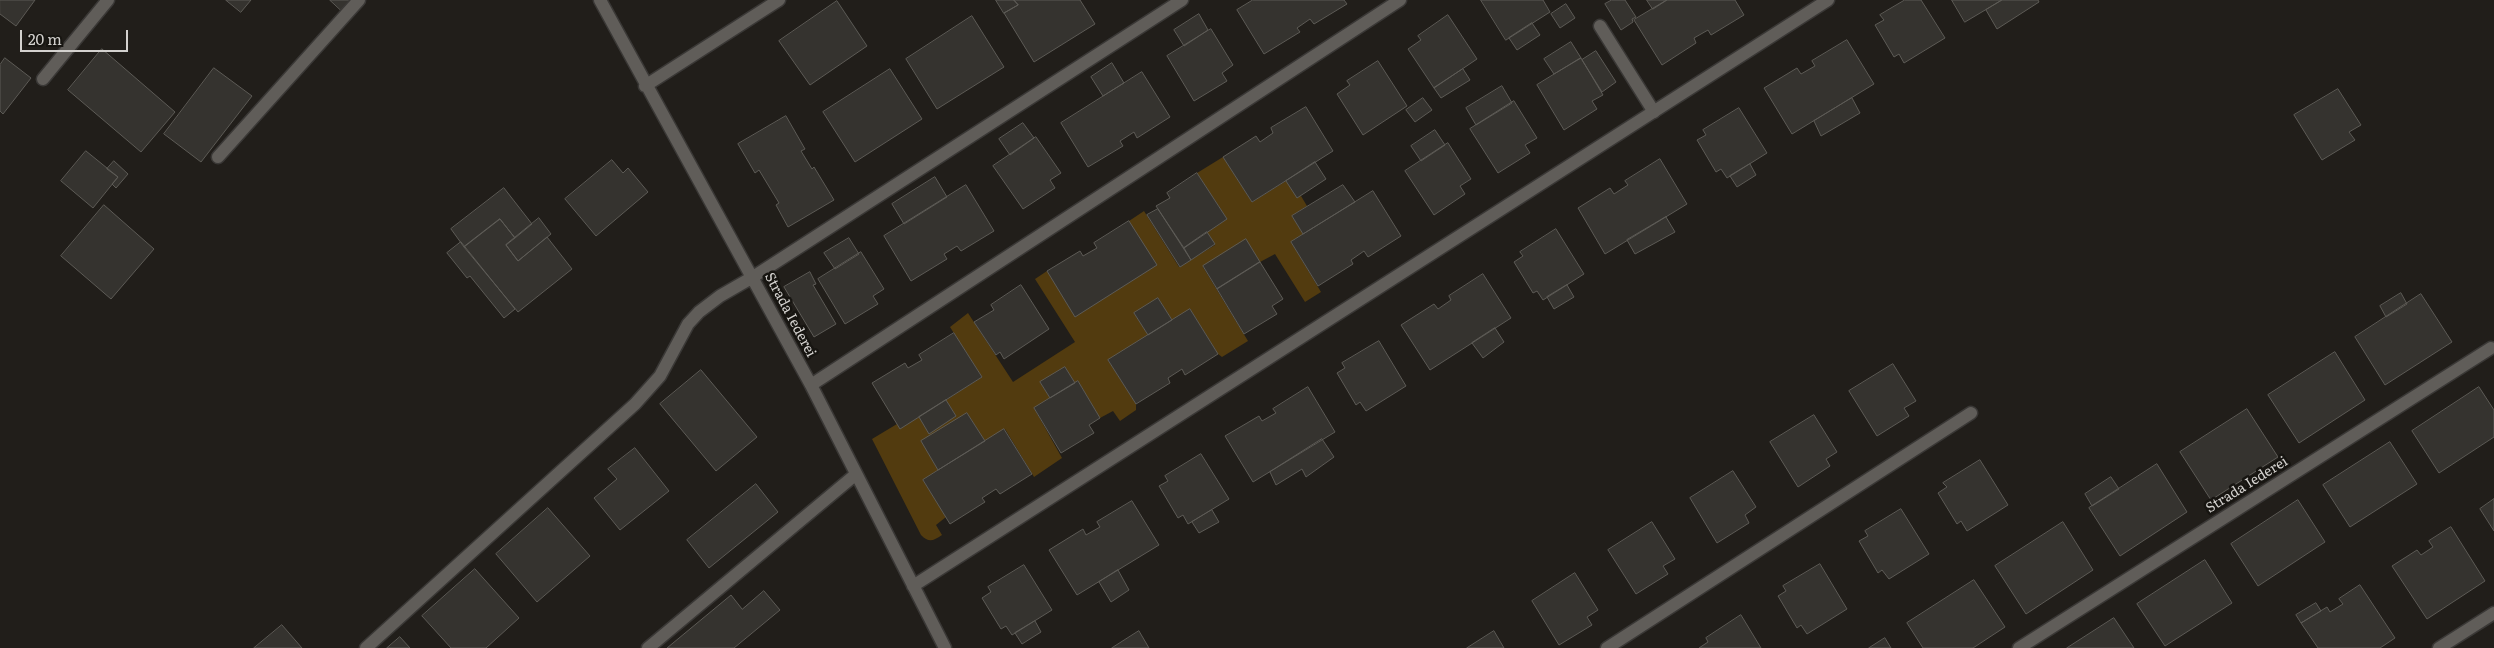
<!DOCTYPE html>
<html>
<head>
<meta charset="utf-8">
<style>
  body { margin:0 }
  #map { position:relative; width:2494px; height:648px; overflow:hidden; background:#211e1a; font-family:Literata,serif }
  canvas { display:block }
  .scale { position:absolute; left:20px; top:30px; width:108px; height:22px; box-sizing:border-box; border:2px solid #d3d1ce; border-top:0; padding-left:6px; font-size:15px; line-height:18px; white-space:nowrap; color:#d3d1ce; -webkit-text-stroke:4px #171511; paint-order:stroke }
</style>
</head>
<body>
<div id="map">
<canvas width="2494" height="648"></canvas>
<div class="scale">20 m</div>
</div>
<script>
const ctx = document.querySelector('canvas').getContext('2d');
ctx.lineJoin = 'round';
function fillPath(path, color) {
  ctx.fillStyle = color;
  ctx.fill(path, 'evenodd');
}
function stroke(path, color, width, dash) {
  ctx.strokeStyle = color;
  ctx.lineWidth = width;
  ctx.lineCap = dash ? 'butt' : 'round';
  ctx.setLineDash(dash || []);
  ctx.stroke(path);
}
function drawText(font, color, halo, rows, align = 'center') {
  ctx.font = font + ' Literata,serif';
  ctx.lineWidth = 5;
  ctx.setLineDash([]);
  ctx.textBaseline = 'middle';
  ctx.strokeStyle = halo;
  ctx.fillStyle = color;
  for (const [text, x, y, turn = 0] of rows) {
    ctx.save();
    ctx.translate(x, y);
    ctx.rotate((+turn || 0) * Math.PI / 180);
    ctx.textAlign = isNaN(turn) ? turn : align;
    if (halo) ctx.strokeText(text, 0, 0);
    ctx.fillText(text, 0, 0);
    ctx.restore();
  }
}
fillPath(new Path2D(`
  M1223,157L1252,202L1286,181L1297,197L1301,196L1307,206L1292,216L1303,234L1291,242L1321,292L1305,302L1275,254L1260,262L1246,240L1203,267L1248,341L1222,357L1218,354L1190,309L1172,320L1158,298L1134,313L1148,335L1108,360L1136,404V410L1120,421L1113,411L1100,418L1078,381L1075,383L1065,367L1040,382L1050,398L1034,408L1062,458L1034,477L1005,429L985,441L967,413L922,441L938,470L923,480L946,517L936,525L942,535C933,541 929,543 921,535L872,439L897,424L919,417L929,433L956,416L946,400L982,377L950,327L968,313L1013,382L1075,342L1035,279L1047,271L1075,316L1129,221L1144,211L1179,267L1215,245L1207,232L1227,219L1197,173Z`), '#523b0f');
const building = new Path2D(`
  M0,0H35L16,26L0,14Z
  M226,0H251L241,12Z
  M330,0H350L341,10Z
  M996,0H1014L1018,5L1004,13Z
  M1014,0H1080L1095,24L1034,62L1004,13L1018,5Z
  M1253,0H1344L1347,4L1314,24L1310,19L1297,28L1300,32L1264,54L1237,10Z
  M1481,0H1543L1550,12L1506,40Z
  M1612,0H1625L1636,17L1632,19L1633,22L1621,30L1605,4Z
  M1647,0H1667L1653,9Z
  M1667,0H1735L1744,15L1711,35L1708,30L1694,38L1696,43L1662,65L1634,20Z
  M1905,0H1921L1945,38L1904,63L1899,54L1894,57L1875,25L1884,20L1880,15Z
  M1952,0H2002L1965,22Z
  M2002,0H2038L2039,2L1997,29L1986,10Z
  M837,1L867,46L810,85L779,41Z
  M1566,4L1575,18L1560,28L1551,14Z
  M1199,14L1208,30L1184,46L1174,30Z
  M1448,15L1477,59L1434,88L1408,49L1421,40L1418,36Z
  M972,16L1004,67L937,109L906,59Z
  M1532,23L1540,35L1517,50L1509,38Z
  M1211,29L1233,65L1222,73L1227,81L1194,101L1167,56Z
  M1847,40L1874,84L1792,134L1764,88L1797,68L1801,74L1815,66L1812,61Z
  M1571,42L1581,58L1554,74L1544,59Z
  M102,49L175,112L141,152L68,90Z
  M1596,51L1616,82L1602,92L1582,60Z
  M5,58L31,78L3,114L0,111V65Z
  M1581,58L1603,95L1592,101L1597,109L1564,130L1537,85Z
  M1378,61L1407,106L1363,135L1337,94L1350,85L1347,81Z
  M1112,63L1124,83L1103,96L1091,77Z
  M214,68L252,96L201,162L164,134Z
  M890,69L922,119L855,162L823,112Z
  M1463,69L1470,80L1441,98L1434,88Z
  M1142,72L1170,117L1137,138L1134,132L1120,141L1123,146L1088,167L1061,123Z
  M1502,86L1512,103L1476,125L1466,108Z
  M2338,89L2361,125L2349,132L2355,140L2322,160L2294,115Z
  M1423,98L1432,110L1415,122L1406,110Z
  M1852,98L1860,113L1821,136L1814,121Z
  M1514,101L1537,138L1525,145L1530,153L1498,173L1470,129Z
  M1306,107L1333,151L1252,202L1223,157L1256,136L1260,142L1273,133L1271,128Z
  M1739,108L1767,153L1727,178L1721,169L1716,172L1697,140L1706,135L1703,130Z
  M786,116L805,149L801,151L812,169L814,167L834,200L788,227L776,205L779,203L759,170L755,173L738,144Z
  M1023,123L1034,138L1010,155L999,139Z
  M1435,130L1445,145L1421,161L1411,146Z
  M1036,137L1061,173L1050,180L1055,188L1023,209L993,166Z
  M1448,143L1471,179L1460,186L1465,194L1434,215L1405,171Z
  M86,151L118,177L93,208L61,181Z
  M1660,159L1687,204L1605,254L1578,208L1610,188L1614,194L1628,185L1625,181Z
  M612,160L623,173L628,168L648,192L596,236L565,199Z
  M114,161L128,174L116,188L112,184L118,177L107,169Z
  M1315,162L1326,179L1297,198L1286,181Z
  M1750,164L1756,175L1737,187L1730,176Z
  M1197,173L1227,219L1184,248L1156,206L1170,198L1167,193Z
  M935,177L947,197L904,224L892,204Z
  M966,185L994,231L961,251L957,246L944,254L947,259L911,281L884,236Z
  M1343,185L1355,202L1303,234L1292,216Z
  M504,188L532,224L515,238L500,219L464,247L451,229Z
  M1373,191L1401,236L1368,257L1364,251L1351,260L1353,264L1318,286L1291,242Z
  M104,205L154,249L111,299L61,256Z
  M1158,209L1191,260L1180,267L1147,215Z
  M1666,217L1675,232L1635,254L1627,240Z
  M539,218L551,234L518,261L506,245Z
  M500,219L515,238L506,245L518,261L547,237L572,269L518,312L464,247Z
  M1129,221L1157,265L1075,317L1047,271L1080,251L1083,256L1097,248L1094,243Z
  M1556,229L1584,274L1543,300L1537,291L1533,293L1514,262L1523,256L1520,252Z
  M1207,232L1215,244L1191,260L1184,248Z
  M849,238L859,254L835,269L824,253Z
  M1246,239L1260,262L1217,289L1203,266Z
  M461,242L515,309L504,318L470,276L467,278L447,253Z
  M861,252L884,289L873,296L878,304L845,324L818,279Z
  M1260,262L1283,299L1272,306L1277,314L1244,334L1217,289Z
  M810,272L816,284L813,285L836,324L814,337L784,287Z
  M1483,274L1511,318L1430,370L1401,325L1434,304L1438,309L1451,300L1449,296Z
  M1021,285L1049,329L1004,359L1000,352L996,355L974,322L994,310L991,305Z
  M1567,285L1574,297L1554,309L1547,297Z
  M2401,293L2407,304L2386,317L2380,306Z
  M2421,294L2452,342L2385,385L2355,337Z
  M1158,298L1172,320L1148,335L1134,313Z
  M1190,309L1218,354L1185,375L1182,369L1168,378L1170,383L1136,404L1108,360Z
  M1495,328L1504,342L1483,358L1472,343Z
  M954,333L982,377L900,429L872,383L905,363L908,368L922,360L919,355Z
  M1379,341L1406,386L1366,411L1360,402L1356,405L1337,373L1345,368L1342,363Z
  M2335,352L2365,400L2299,443L2268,395Z
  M1893,364L1916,401L1904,408L1909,416L1877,436L1849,391Z
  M1065,367L1075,383L1050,398L1040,382Z
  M701,370L757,437L716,471L660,404Z
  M1078,381L1100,418L1089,425L1094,433L1061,453L1034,408Z
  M1308,387L1335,432L1253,482L1225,436L1259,416L1262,421L1276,413L1273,409Z
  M2479,387L2494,410V437L2439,473L2412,431Z
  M946,400L956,416L929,434L919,417Z
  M2247,409L2278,457L2211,500L2180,452Z
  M967,413L985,441L938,470L921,441Z
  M1814,415L1837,452L1826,459L1830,466L1798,487L1770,442Z
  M1004,429L1032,474L1000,494L996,489L982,498L985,502L950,524L923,480Z
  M1322,439L1334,457L1306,477L1302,469L1276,485L1270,472Z
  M2390,442L2417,484L2350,527L2323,485Z
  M635,448L669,491L620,530L594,498L617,479L608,469Z
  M1201,454L1229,499L1188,524L1183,515L1178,518L1159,486L1168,481L1165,476Z
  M1980,460L2008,505L1967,531L1961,521L1957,524L1938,493L1947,487L1943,483Z
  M2157,464L2187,512L2120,556L2089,508Z
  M1733,471L1756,507L1745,515L1749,523L1717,543L1690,498Z
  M2111,477L2119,489L2092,506L2085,494Z
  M756,484L778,512L709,568L687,540Z
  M2494,499V531L2480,509Z
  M2298,500L2325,542L2258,586L2231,544Z
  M1132,501L1159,545L1077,595L1049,550L1083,529L1086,535L1100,527L1097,522Z
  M548,508L590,556L537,602L496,554Z
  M1901,509L1929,554L1889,579L1882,570L1878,573L1859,541L1868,536L1865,531Z
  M1212,510L1219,522L1199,533L1192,522Z
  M1652,522L1675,559L1663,566L1668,574L1636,594L1608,550Z
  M2063,522L2093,570L2026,614L1995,566Z
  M2451,527L2485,581L2427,619L2392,566L2417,550L2421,555L2433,547L2429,541Z
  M2205,560L2232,603L2165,646L2137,604Z
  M1820,564L1847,609L1807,634L1801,625L1797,628L1778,596L1786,591L1783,586Z
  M1024,565L1052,610L1012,635L1006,626L1001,629L982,598L991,592L988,587Z
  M475,569L519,618L486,648H451L422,616Z
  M1118,570L1129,590L1111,602L1099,582Z
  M1575,573L1598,610L1587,617L1592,625L1559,645L1532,601Z
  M1974,580L2005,627L1973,648H1923L1907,623Z
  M2360,585L2395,638L2380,648H2318L2301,623L2327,607L2330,612L2343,604L2339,599Z
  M764,591L780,610L734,648H667L731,595L742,609Z
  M2316,603L2321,611L2301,623L2296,615Z
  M1741,615L1761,648H1699L1708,642L1706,638Z
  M2114,618L2134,648H2067Z
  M1035,621L1041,632L1022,644L1015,633Z
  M282,625L302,648H254Z
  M1139,631L1149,648H1112Z
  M1494,631L1504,648H1467Z
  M400,637L410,648H387Z
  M1885,638L1891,648H1869Z`);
fillPath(building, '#35332f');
stroke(building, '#5d5b56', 1);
const lane = new Path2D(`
  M1600,26L1654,112
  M218,157L359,0`);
const street = new Path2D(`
  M600,0L811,385L945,648
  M43,79L108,0
  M645,86L779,0
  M811,385L1400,0
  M913,586L1828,0
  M366,648L635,404L660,376L688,324L699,312L720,296L753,277L1182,0
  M648,648L855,475
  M1607,648L1971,413
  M2019,648L2491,348
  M2439,648L2494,613`);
stroke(lane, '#3a3836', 15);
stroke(street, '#3a3836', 15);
stroke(lane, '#605d59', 12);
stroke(street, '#605d59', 12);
drawText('14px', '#d3d1ce', '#171511', [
  ["Strada Iederei",790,315,62],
  ["Strada Iederei",2247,485,-32]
]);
</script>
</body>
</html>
